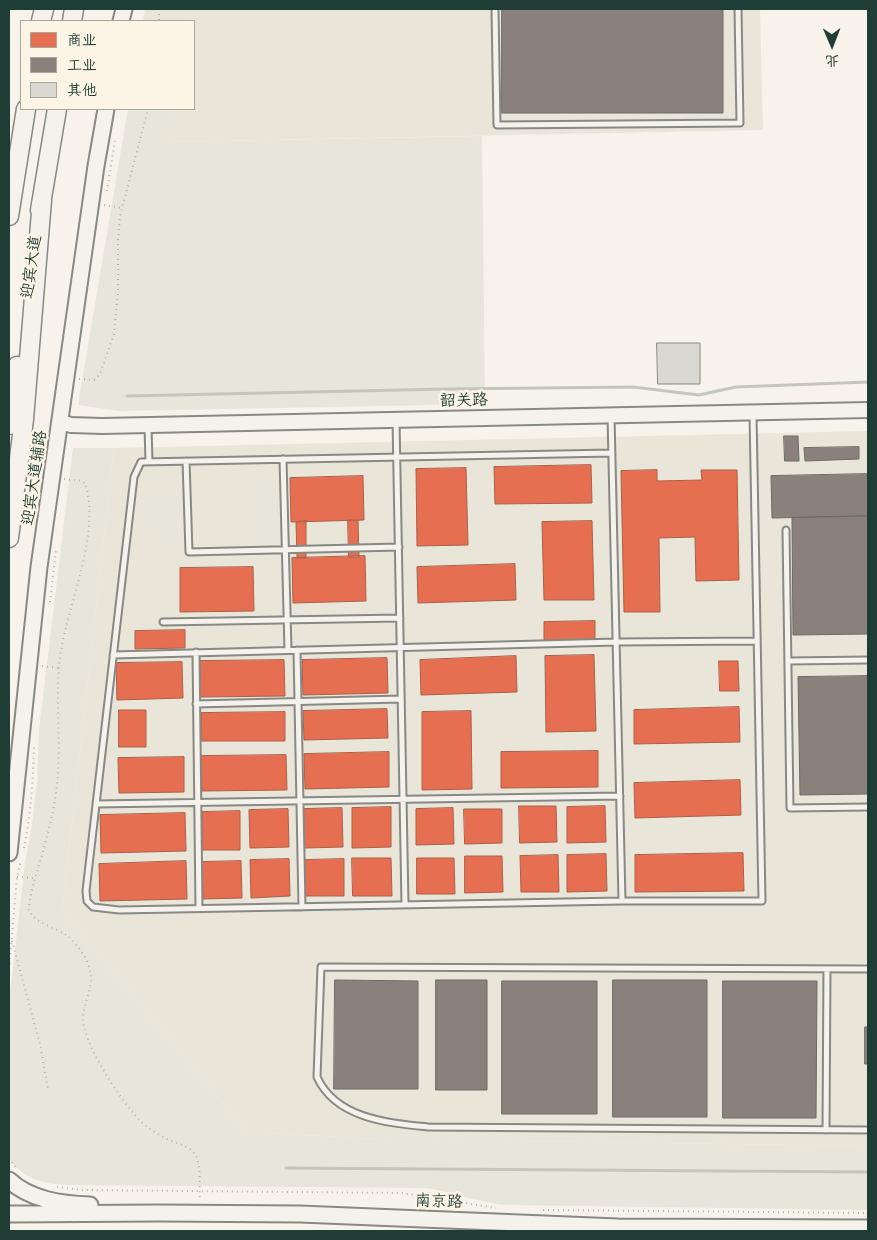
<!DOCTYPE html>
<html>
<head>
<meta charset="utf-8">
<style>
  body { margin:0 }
  #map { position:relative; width:877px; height:1240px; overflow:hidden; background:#f7f3ea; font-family:Itim,"LXGW WenKai TC",sans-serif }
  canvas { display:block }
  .frame { position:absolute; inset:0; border:10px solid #1f3d34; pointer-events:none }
  .legend { position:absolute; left:20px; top:20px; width:175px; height:90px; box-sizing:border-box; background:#fcf5e5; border:1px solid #a4ab9e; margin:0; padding:6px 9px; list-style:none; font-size:15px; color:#1f3d34 }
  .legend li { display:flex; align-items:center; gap:10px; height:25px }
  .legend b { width:25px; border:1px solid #a4ab9e }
  .north { position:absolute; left:807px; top:20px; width:50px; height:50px; -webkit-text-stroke:4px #fcf5e5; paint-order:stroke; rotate:179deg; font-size:14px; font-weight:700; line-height:20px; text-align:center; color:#1f3d34 }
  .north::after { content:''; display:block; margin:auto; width:18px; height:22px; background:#1f3d34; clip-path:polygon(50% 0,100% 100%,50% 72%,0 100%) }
</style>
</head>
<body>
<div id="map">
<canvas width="877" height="1240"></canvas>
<div class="frame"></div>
<ul class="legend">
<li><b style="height:14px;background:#e76f51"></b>商业</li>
<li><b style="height:14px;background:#8a817c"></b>工业</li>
<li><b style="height:14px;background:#dad8d2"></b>其他</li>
</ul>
<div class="north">北</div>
</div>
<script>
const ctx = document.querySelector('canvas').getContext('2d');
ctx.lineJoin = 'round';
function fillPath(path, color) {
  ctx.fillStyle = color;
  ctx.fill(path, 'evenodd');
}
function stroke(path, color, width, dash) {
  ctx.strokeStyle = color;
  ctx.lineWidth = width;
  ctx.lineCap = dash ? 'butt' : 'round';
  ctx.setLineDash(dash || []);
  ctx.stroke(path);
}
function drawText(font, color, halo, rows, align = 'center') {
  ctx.font = font + ' Itim,"LXGW WenKai TC",sans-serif';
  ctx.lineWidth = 5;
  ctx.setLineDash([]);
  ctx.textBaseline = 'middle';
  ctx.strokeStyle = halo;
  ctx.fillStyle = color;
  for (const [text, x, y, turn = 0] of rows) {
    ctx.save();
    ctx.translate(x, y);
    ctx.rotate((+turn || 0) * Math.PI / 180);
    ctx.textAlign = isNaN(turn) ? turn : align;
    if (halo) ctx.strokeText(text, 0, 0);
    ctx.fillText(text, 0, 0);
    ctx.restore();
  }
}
fillPath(new Path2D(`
  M186,9H760L763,130L164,142L170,109H194V21H184Z
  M868,431V1146L376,1139L247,1132L62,911L114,448Z`), '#e9e5d9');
fillPath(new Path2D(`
  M145,9H186L184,21H143Z
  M128,109H170L165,142L482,136L485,404L119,411L78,405Z
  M73,448H114L62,911L247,1132L376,1139L868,1146V1210L505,1205C478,1202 454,1193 427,1188L63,1185C38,1182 26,1179 9,1160V1003L25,862L32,825L37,781L39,730Z
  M258,487H271L277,489L278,533L276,539L257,540L256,488Z
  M174,489L179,492L180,542H161L160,540L158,523L142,522L141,494L147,490Z`), '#e8e5da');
const shops = new Path2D(`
  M591,465L592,503L495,504L494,467Z
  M466,468L468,545L417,546L416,469Z
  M657,470V481L702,480L701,470H737L739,580L696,581L695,537L659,538L660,612H624L621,471Z
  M363,476L364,520L291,522L290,478Z
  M348,520H358L359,557H349Z
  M306,521V558H297L296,522Z
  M592,521L594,600H544L542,522Z
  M365,556L366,601L293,603L292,558Z
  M515,564L516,600L418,603L417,567Z
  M253,567L254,611L180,612V568Z
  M595,621V640L544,641V622Z
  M185,630V648L135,649V631Z
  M594,655L596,731L546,732L545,656Z
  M516,656L517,692L421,695L420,660Z
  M387,658L388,693L303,695L302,660Z
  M284,660L285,696L200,697V661Z
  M719,661H738L739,691H720Z
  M182,662L183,698L117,700L116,663Z
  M739,707L740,742L634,744V710Z
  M387,709L388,738L304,740L303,711Z
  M119,710H146V747H119Z
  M471,711L472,789L422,790V712Z
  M285,712V741H201V713Z
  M598,751V787L501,788V752Z
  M389,752V787L305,789L304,754Z
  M286,755L287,790L202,791L201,756Z
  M184,757V792L119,793L118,758Z
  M740,780L741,815L635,818L634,783Z
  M519,806H556L557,842L520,843Z
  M605,806L606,842L567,843V807Z
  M391,807V847L352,848V808Z
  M342,808L343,847L304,848L303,809Z
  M453,808L454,844L416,845V809Z
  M288,809L289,847L250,848L249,810Z
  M464,809H502V843L465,844Z
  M240,811V850H202V812Z
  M185,813L186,851L101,853L100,815Z
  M743,853L744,891L635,892V855Z
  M606,854L607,891L567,892V855Z
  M558,855L559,892H521L520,856Z
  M465,856H502L503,892L465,893Z
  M352,858H391L392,896H353Z
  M417,858H454L455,894H417Z
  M289,859L290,896L251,898L250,860Z
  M344,859V896H305V860Z
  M186,861L187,899L100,901L99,864Z
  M241,861L242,898L203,899L202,862Z`);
fillPath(shops, '#e76f51');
stroke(shops, '#ab6048', 1);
const industry = new Path2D(`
  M502,9H723V113H502Z
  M784,436H798L799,461H785Z
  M859,447V459L805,461L804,448Z
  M868,474V516L772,518L771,476Z
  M868,516V634L793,635L792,518Z
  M868,676V794L800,795L798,677Z
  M335,980L418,981V1089H334Z
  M436,980H487V1090H436Z
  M613,980H707V1117H613Z
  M502,981H597V1114H502Z
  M723,981H817L816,1118H723Z
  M865,1027H868V1064H865Z`);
fillPath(industry, '#8a817c');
stroke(industry, '#6a6d66', 1);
stroke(new Path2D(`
  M127,396L447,389L633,387L699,395L736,387L868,382
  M286,1168L868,1172`), '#c4c6bb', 3);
const building = new Path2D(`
  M657,343H700V384H658Z`);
fillPath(building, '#dad8d2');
stroke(building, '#868984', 1);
const lane = new Path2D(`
  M495,9L497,125L740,123L738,9
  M611,416L622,901
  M396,420L405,905
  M148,427L149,462
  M612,453L141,462L134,477L86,891L87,901L93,907L119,910L622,901H762L753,414
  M283,459L288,650
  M186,461L189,552L399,547
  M786,530L790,808L868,807
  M163,622L400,618
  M297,650L302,907
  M196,652L199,908
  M113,655L617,642L757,641
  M788,661L868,660
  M196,704L401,699
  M96,804L620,796
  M868,969L321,967L317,1077C336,1119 389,1123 428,1127L868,1130
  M826,1130L827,969`);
const secondary = new Path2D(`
  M61,422L71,425L102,426L868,410`);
const primary = new Path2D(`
  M121,21L124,9
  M9,853L39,567L96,166L106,109
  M9,1180C30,1200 62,1204 90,1205
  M9,1214L159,1213L300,1214L618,1227L868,1228`);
const highway = new Path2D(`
  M41,21L44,9
  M72,21L74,9
  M40,210L57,109
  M9,216L26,109
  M9,425L17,366
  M9,538L24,419L42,200`);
stroke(lane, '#868984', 9);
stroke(secondary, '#868984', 18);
stroke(primary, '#868984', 19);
stroke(highway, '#868984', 21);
stroke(new Path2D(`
  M159,9V21
  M107,191L115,141
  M104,205L122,208
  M79,379L94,380L100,374L114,334L118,291V241L120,216L148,109
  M64,479L82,481L85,483C101,532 69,601 61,651C54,695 62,740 57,784C55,808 48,832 42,855C37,873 30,890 29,910C34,923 55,927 66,935C74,941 83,952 87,961C97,984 85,995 83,1017C81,1040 120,1099 136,1116C144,1126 155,1133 167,1139C179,1145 195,1146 198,1162C201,1174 199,1188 200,1200
  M50,602L56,550
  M42,666L59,668
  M24,848C31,814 33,780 34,746
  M17,877L34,878
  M12,941L40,1044L48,1090
  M9,969L17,877L21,860
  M9,1158L16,1168L15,1169
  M57,1187L81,1190L402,1193L496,1208
  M543,1210L868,1213`), '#b0b2ad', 2, [1, 4]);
stroke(lane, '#f5f2ec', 5);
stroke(secondary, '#f5f2ec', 14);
stroke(primary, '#f5f2ec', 15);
stroke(highway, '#f5f2ec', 18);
drawText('16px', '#1f3d34', '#fcf5e5', [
  ["迎宾大道",32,267,-82],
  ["韶关路",464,401,-1],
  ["迎宾大道辅路",35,478,-82],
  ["南京路",439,1202,2]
]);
</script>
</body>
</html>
